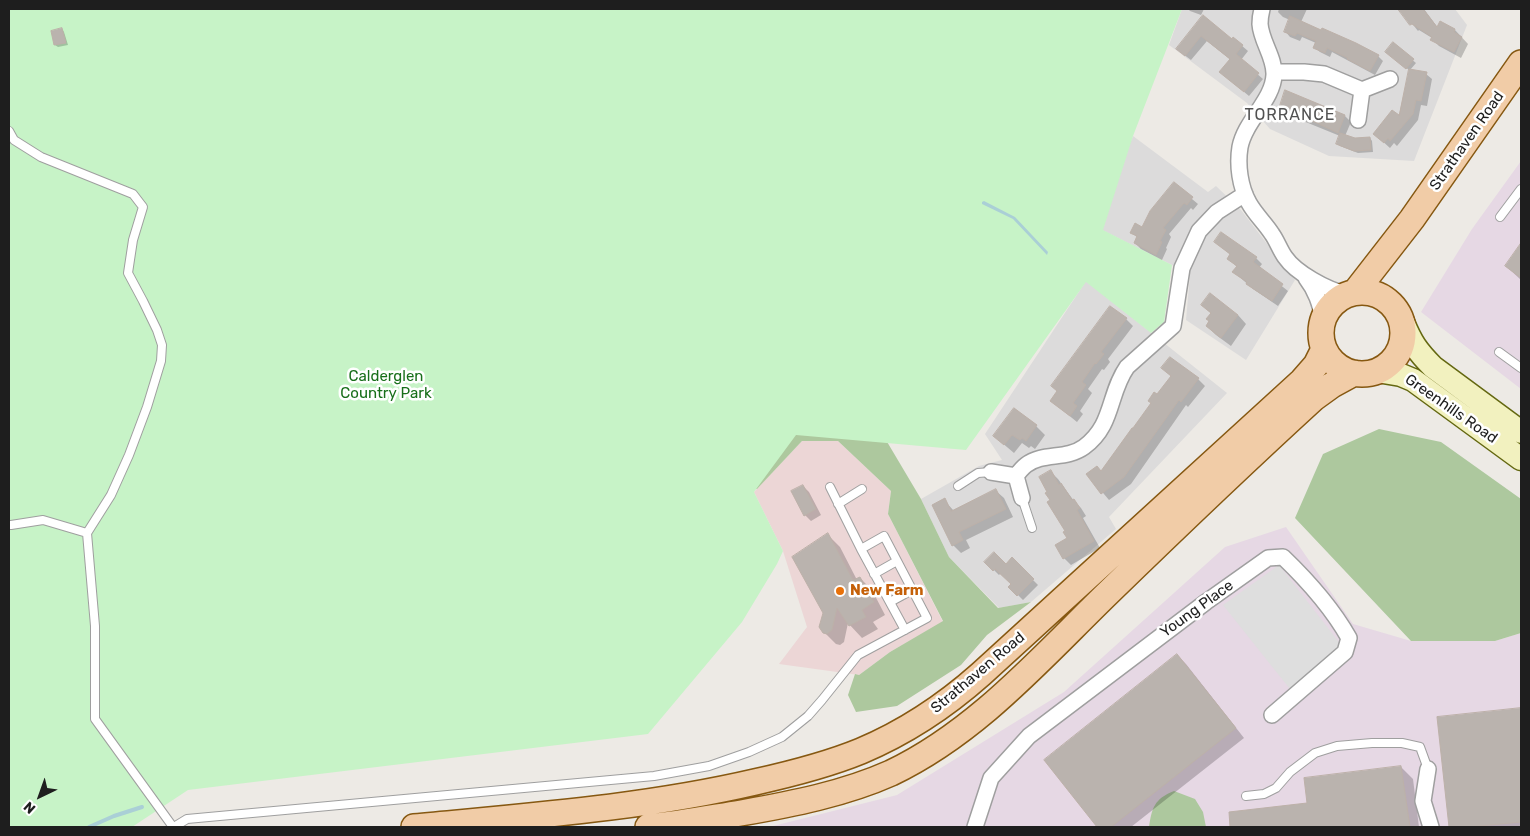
<!DOCTYPE html>
<html>
<head>
<meta charset="utf-8">
<style>
  body { margin:0 }
  #map { position:relative; width:1530px; height:836px; overflow:hidden; background:#edeae5; font-family:Rubik,sans-serif }
  canvas { display:block }
  .frame { position:absolute; inset:0; border:10px solid #1e1e1e; pointer-events:none }
  .north { position:absolute; left:15px; top:771px; width:50px; height:50px; -webkit-text-stroke:4px #fff; paint-order:stroke; rotate:222deg; font-size:14px; font-weight:700; line-height:20px; text-align:center; color:#1e1e1e }
  .north::after { content:''; display:block; margin:auto; width:18px; height:22px; background:#1e1e1e; clip-path:polygon(50% 0,100% 100%,50% 72%,0 100%) }
</style>
</head>
<body>
<div id="map">
<canvas width="1530" height="836"></canvas>
<div class="frame"></div>
<div class="north">N</div>
</div>
<script>
const ctx = document.querySelector('canvas').getContext('2d');
ctx.lineJoin = 'round';
function fillPath(path, color) {
  ctx.fillStyle = color;
  ctx.fill(path, 'evenodd');
}
function stroke(path, color, width, dash) {
  ctx.strokeStyle = color;
  ctx.lineWidth = width;
  ctx.lineCap = dash ? 'butt' : 'round';
  ctx.setLineDash(dash || []);
  ctx.stroke(path);
}
function drawText(font, color, halo, rows, align = 'center') {
  ctx.font = font + ' Rubik,sans-serif';
  ctx.lineWidth = 5;
  ctx.setLineDash([]);
  ctx.textBaseline = 'middle';
  ctx.strokeStyle = halo;
  ctx.fillStyle = color;
  for (const [text, x, y, turn = 0] of rows) {
    ctx.save();
    ctx.translate(x, y);
    ctx.rotate((+turn || 0) * Math.PI / 180);
    ctx.textAlign = isNaN(turn) ? turn : align;
    if (halo) ctx.strokeText(text, 0, 0);
    ctx.fillText(text, 0, 0);
    ctx.restore();
  }
}
fillPath(new Path2D(`
  M1182,9H1455L1467,25L1414,161L1329,156L1270,129L1247,103L1169,45Z
  M1133,136L1208,192L1216,186L1241,210L1295,280L1246,360L1186,320L1190,274L1096,227Z
  M1086,281L1227,393L1109,517L1116,529L1031,602L999,608L949,557L921,499L979,466L1002,460L985,434Z`), '#dcdbdb');
fillPath(new Path2D(`
  M802,441H838L891,491L888,514L943,622L890,652L859,675L779,664L807,627L783,551L754,492Z`), '#ecd6d6');
fillPath(new Path2D(`
  M1521,161V389L1421,312L1472,229Z
  M1286,527L1353,624L1411,641H1495L1521,633V827H769L897,795L1064,692L1225,547Z`), '#e6d8e4');
fillPath(new Path2D(`
  M864,403L921,499L949,557L998,608L1031,602L987,635L961,665L897,706L856,712L848,695L855,674L859,675L890,652L943,621L888,514L891,491L838,441H802L757,489L700,478Z
  M1379,429L1441,442L1521,499V633L1495,641H1411L1295,518L1323,454Z
  M1174,791L1195,799L1203,812L1206,827H1149C1152,808 1154,799 1174,791Z`), '#adc89e');
fillPath(new Path2D(`
  M9,9H1182L1133,136L1103,230L1172,265L1164,322L1151,333L1086,282L966,450L796,435L754,492L783,551L777,564L742,622L648,734L188,790L132,827H9Z`), '#c7f3c7');
fillPath(new Path2D(`
  M1279,565L1342,646L1290,689L1223,605Z`), '#dedede');
fillPath(new Path2D(`
  M984,201L1015,217L1048,252L1047,255L1013,219L982,204V202Z`), '#aacfd6');
fillPath(new Path2D(`
  M1188,9H1204L1201,15L1190,11Z
  M1279,9H1307L1301,22L1378,56L1383,61L1375,75L1332,52L1330,57L1320,52L1314,47L1316,43L1302,37L1300,41L1290,37L1285,31L1290,20L1283,17L1278,12Z
  M1396,9H1424L1438,28L1440,23L1455,30L1468,44L1461,58L1439,46L1432,39V38L1419,30L1418,31L1402,11Z
  M1203,17L1232,40L1234,39L1248,51L1241,60L1263,79L1249,96L1226,77L1231,60L1207,41L1191,60L1183,54Z
  M62,29L64,32L68,45L58,47L55,45Z
  M1393,44L1416,63L1410,70L1426,74L1432,79L1427,106L1421,105L1418,120L1397,146L1394,143L1390,148L1380,139L1400,118L1409,70L1389,54Z
  M1286,92L1345,116L1351,122L1345,136L1355,139L1370,138L1372,141L1373,152L1358,153L1340,146L1337,144L1340,136L1286,114L1280,108Z
  M1174,184L1198,204L1193,210L1191,208L1169,234L1171,237L1166,248L1167,249L1162,260L1141,249L1135,243L1138,238L1131,232L1143,229Z
  M1215,242L1256,258L1262,264L1259,268L1288,291L1278,306L1253,289L1234,272L1237,267L1229,259L1231,255Z
  M1521,245V280L1506,266Z
  M1202,305L1238,315L1246,324L1231,346L1216,335L1207,326L1212,314Z
  M1126,319L1133,326L1108,359L1110,362L1104,370L1102,369L1088,389L1092,393L1080,411L1083,414L1077,422L1051,401Z
  M1163,368L1198,379L1205,386L1188,407L1186,405L1131,484L1109,500L1088,475L1101,472L1172,377Z
  M1015,409L1036,426L1045,435L1035,449L1031,446L1029,448L1022,443L1014,453L994,436Z
  M1051,472L1058,479L1074,501L1081,508L1086,516L1083,518L1100,548L1071,565L1064,558L1068,539L1067,531L1051,501Z
  M803,486L809,492L821,515L811,521L805,515Z
  M996,491L1004,498L1013,517L966,540L970,548L961,553L953,545L944,500L954,511Z
  M828,535L840,547L857,580L860,578L872,590L885,615L873,622L878,629L862,638L848,623L844,642L840,645L836,644L824,632Z
  M1012,559L1038,585L1023,600L1010,587L1013,584L1001,573L999,575L986,562L1006,566Z
  M1177,655L1186,664L1244,738L1131,827H1099L1045,760Z
  M1521,709V827H1451L1438,718Z
  M1401,767L1413,779L1419,827H1232L1230,813L1308,805Z`), '#0003');
stroke(new Path2D(`
  M89,827L114,816L142,807`), '#aacfd6', 4);
const building = new Path2D(`
  M1398,9H1423L1437,27L1440,21L1455,29L1454,32L1462,37L1454,52L1430,40L1432,37L1412,24L1410,25Z
  M1203,15L1232,39L1233,37L1243,45L1236,54L1259,73L1244,92L1219,72L1230,59L1201,36L1185,56L1176,49Z
  M1290,16L1321,30L1322,28L1356,43L1379,55L1370,71L1347,59L1348,58L1327,48L1325,53L1313,48L1316,41L1297,33L1295,36L1284,32Z
  M62,28L66,43L54,45L51,31Z
  M1393,42L1414,59L1406,69L1385,52Z
  M1409,69L1427,72L1421,101L1416,100L1413,114L1390,141L1388,138L1384,143L1373,134L1392,110L1399,115Z
  M1285,90L1345,115L1338,133L1317,123L1279,109Z
  M1340,133L1355,138L1370,137L1371,150L1354,151L1336,144Z
  M1174,182L1193,197L1187,205L1184,203L1163,228L1166,230L1160,241L1162,242L1156,255L1134,243L1137,236L1130,233L1135,223L1142,227L1150,211Z
  M1221,232L1257,257L1253,262L1283,284L1272,301L1246,284L1247,282L1232,272L1237,266L1227,259L1230,254L1214,242Z
  M1521,243V278L1505,266Z
  M1210,293L1238,315L1221,338L1206,326L1209,321L1206,319L1211,313L1201,305Z
  M1110,306L1127,318L1101,352L1104,354L1096,364L1095,363L1082,382L1086,385L1073,403L1077,406L1070,416L1050,401L1057,391L1051,386Z
  M1170,357L1199,378L1181,402L1179,400L1124,477L1101,494L1086,474L1097,466L1101,471L1132,428H1133L1151,403L1148,401L1154,392L1157,394L1171,376L1161,368Z
  M1014,408L1037,425L1026,441L1022,438L1020,440L1012,435L1004,445L993,436Z
  M1051,470L1059,485L1061,483L1072,500L1074,499L1080,508L1077,510L1094,541L1063,559L1055,545L1067,538L1063,532L1065,531L1047,502L1050,500L1045,493L1047,492L1039,477Z
  M803,485L816,509L804,516L791,491Z
  M996,489L1006,509L959,532L963,540L952,546L932,505L945,498L951,511Z
  M828,533L853,580L860,577L874,602L862,610L866,617L849,626L837,608L832,630L827,634L823,633L819,627L823,613L792,557Z
  M994,552L1006,564L1012,557L1034,579L1017,596L1008,587L1011,584L995,569L993,571L984,562Z
  M1177,654L1236,728L1111,827H1097L1044,760Z
  M1521,708V822L1469,827H1449L1437,717Z
  M1401,766L1410,827H1230L1229,812L1307,803L1304,778Z`);
fillPath(building, '#bab3ae');
stroke(building, '#bdb1a9', 1);
const lane = new Path2D(`
  M9,131L14,140L41,157L133,194L143,207L133,240L128,273L143,301L157,330L162,345L161,361L147,407L129,455L111,495L87,533L95,626V719L173,827
  M1500,217L1521,189
  M1499,352L1521,368
  M958,486L978,473L991,472
  M830,487L861,549
  M1022,498L1032,528
  M838,504L862,489
  M9,525H11L43,520L87,533
  M874,574L897,561
  M890,602L912,590
  M1246,796L1264,794L1276,788L1290,772L1315,753L1337,746L1372,743H1402L1420,747L1428,769
  M174,827L187,819L654,776L709,766L749,752L782,737L808,716L822,700L858,655L927,618L884,536L861,549L905,630`);
const street = new Path2D(`
  M1262,9C1261,13 1260,19 1260,24C1261,41 1275,58 1274,75C1273,100 1245,121 1240,147C1237,165 1240,187 1249,203C1255,214 1265,223 1272,234C1277,241 1280,250 1285,257C1296,273 1327,290 1346,294
  M1274,72H1304L1324,74L1362,90
  M1358,120L1362,90L1390,79
  M1306,278C1316,291 1320,303 1323,319
  M991,472L1016,476
  M1022,498L1016,476C1019,472 1022,468 1026,465C1043,452 1066,460 1084,447C1114,425 1108,394 1127,367L1173,326L1182,268L1199,231L1217,212L1245,194
  M1428,769L1423,801L1431,827
  M975,827L991,778L1029,736L1206,602L1268,558L1283,557C1308,581 1332,608 1349,638L1345,652L1272,715`);
const secondary = new Path2D(`
  M1403,322C1411,342 1417,351 1433,367L1521,432
  M1377,371L1401,375L1413,380L1521,459`);
const primary = new Path2D(`
  M1356,291L1412,219L1521,63
  M1321 333a41 41 0 1 1 82 0a41 41 0 1 1-82 0Z
  M414,827C528,816 643,808 755,782C791,774 827,765 861,751C906,732 945,706 981,674L1302,381L1316,365L1324,349
  M648,827C679,824 710,818 741,813C792,804 844,794 891,773C977,732 1041,658 1108,593C1176,527 1244,462 1314,398L1332,385L1354,373`);
stroke(lane, '#9f9f9f', 10);
stroke(street, '#9f9f9f', 18);
stroke(secondary, '#646811', 25);
stroke(primary, '#865811', 28);
stroke(lane, '#fff', 8);
stroke(street, '#fff', 15);
stroke(secondary, '#f2f1bf', 22);
stroke(primary, '#f1cca7', 25);
for (const [x, y, r, color] of [
  [840,591,5,"#e8710a"]
]) {
  const dot = new Path2D();
  dot.arc(x, y, r, 0, 2 * Math.PI);
  ctx.fillStyle = color;
  ctx.fill(dot);
  stroke(dot, '#fff', 2);
}
drawText('15px', '#1e1e1e', '#fff', [
  ["Strathaven Road",1467,141,-55],
  ["Greenhills Road",1451,409,35],
  ["Young Place",1197,609,-36],
  ["Strathaven Road",978,673,-40]
]);
drawText('15px', '#186f1a', '#fff', [
  ["Calderglen",386,377],
  ["Country Park",386,394]
]);
drawText('bold 15px', '#c56008', '#fff', [
  ["New Farm",850,591]
], 'left');
ctx.letterSpacing = '1px';
drawText('16px', '#515151', '#fff', [
  ["TORRANCE",1290,115]
]);
ctx.letterSpacing = '0px';
</script>
</body>
</html>
